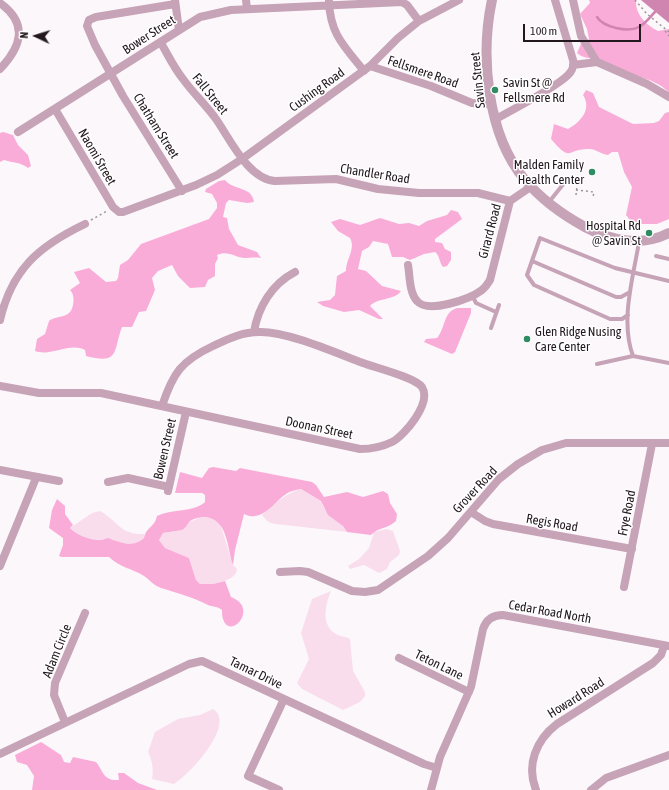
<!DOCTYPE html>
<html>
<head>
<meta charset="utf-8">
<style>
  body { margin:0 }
  #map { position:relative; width:669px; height:790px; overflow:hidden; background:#fcf7fa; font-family:"Asap Condensed",sans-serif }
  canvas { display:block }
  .north { position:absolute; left:16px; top:16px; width:40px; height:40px; -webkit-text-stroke:3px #fff; paint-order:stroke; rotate:274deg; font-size:11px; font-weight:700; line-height:16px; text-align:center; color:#22181e }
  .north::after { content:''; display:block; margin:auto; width:14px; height:18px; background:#22181e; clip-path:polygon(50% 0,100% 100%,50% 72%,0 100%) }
  .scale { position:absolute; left:523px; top:24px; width:118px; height:18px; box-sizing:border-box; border:2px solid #22181e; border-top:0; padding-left:5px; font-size:12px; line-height:14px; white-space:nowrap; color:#22181e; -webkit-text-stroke:3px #fff; paint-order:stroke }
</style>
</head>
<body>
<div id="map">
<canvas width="669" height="790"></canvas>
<div class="north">N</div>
<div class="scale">100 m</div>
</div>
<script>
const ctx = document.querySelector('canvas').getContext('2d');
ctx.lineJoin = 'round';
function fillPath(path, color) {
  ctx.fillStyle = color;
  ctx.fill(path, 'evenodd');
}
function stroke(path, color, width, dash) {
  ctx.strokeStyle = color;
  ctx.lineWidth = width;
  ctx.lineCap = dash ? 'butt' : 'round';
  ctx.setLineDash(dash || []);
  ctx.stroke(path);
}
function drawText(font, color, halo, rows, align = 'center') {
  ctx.font = font + ' "Asap Condensed",sans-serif';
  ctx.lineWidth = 3;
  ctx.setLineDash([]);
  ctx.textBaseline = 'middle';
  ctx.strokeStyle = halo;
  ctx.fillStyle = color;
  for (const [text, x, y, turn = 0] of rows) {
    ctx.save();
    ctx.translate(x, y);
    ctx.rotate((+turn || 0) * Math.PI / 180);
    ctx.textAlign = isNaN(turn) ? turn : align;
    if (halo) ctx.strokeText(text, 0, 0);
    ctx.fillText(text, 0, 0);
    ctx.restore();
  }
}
fillPath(new Path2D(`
  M301,489L321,501C325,516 340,519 347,532L276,524C268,523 267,521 262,515C275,503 285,494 301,489Z
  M100,511C118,521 120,535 144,534V538L134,544L126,545L112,539H86L70,528L92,513Z
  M202,517L211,518L220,523L233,565L237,569C237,581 210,586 200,584L196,580L189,558L165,548L159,540L163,533L182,530L189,522Z
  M387,529L393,531L400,551L399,555L390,562L387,569L379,573L364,565L350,569L348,566L359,559L369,548L374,532Z
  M331,591C326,603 321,622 333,632C338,637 345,636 350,639L353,671L365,692V696L360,702L343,710L302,689L297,683L309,659L301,633L312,599Z
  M213,709C237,724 189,775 174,784L152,779C154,770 152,760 148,752L155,732L178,719L200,715Z`), '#f9ddec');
fillPath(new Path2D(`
  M589,0H636C635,14 646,25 658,31L669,29V93C657,78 631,76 613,68C608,66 603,62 597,60C589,57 584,59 577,53L581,44L589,39L587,29L580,14L590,3Z
  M586,90L593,93L599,107L633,124L654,123L659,121L665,113L669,112V219L657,224H633L626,215L632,187L624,172L618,152H612L608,155C601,154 596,149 589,149C567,148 572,164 551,139L554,124L568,129C581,122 592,109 583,95Z
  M3,132L13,135L18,145L28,155L31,166L28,168C20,162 14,163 4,160L0,162V133Z
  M225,180C234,191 252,186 254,202L247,203L229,200L226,203L223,217L227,218L229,229L238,245L257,252L261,258C255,257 250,258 244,258C234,257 228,250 217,255L218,258L215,264V276L208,280L205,287L190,288L178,276L172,265L158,271L152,278L155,290L146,311L139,312L132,327H122C113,351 120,365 86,356L85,350C69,342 52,357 35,351L37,339L45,334L49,321C58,314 70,320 73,305C74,300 74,294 70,290L80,283L74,272L89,268L106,282L116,281L118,278L120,265L128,260L141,244L209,219L217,208V203L212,194L205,192L206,189L219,181Z
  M451,210L458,212L462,219L435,239V242L442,243L445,249L451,252V260L447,266L443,267C439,262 440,256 435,252L424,254L410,260L403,257H392L388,244L373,241L369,247L362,251L358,269L366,271L382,286L401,291C394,301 378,297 370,306L383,319H379L359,310L344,312L323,306L317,302L330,300L335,295L337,276L346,271C346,259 356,249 350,238L338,231L331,222L340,219L360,225L380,218L399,224L409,223L419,226L427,221L447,215Z
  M457,308H471V313L455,352L452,354L424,342L426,339L437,338C446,327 443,312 457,308Z
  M213,467L236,471L240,468L312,482L316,485L324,497L347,492L363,497L383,491L388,494L390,503L397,514L396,521C389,528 377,528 371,535L347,532L343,526L328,515L321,501L301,489C296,490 290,491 286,494C273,503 262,523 244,514L235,550L233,565C227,548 228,519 205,517C200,517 195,518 190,521C187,524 186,528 182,530L163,533L159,540L165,548L189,558L196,580L200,584H213L225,581L231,597C260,608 230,641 223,619C222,616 222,613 222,610C217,606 213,607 208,605C193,597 177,593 161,588C153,585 150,580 144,576C131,568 121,568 109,557H62L59,556L63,545V538L49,528L52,510L57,499L65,506V514L73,525L70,528C80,537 95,543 108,538C121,542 131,549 144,538C145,528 155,527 157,516C174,508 192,513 205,502V495L202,493H175L180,472L202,478L209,468Z
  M41,742L61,755L64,762L70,763L73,757L96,762C104,772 103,781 119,780L118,773H124L138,783L157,790H32L34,776L27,765L17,762L15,755Z`), '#faacd9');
fillPath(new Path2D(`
  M641,0H669V23Z`), '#d085b1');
stroke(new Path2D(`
  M597,17C603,27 628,33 639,27C645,24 650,17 655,12`), '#d085b1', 2.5);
stroke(new Path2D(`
  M635,0L647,14L669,32
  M665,31L669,36
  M576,190L594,192L593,197
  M576,195L577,186
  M91,220L107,211`), '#9c9599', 1.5, [2, 3]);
stroke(new Path2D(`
  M549,202L565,182
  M656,256L669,259
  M532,261L616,297H621L630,292
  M472,295L476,303L496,312
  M628,315L622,319H610L534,285L527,275L540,238L615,268L669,281
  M491,328L499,305
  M633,356L669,363
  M597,364L633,356C620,321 633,278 639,242`), '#c6a3b7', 4);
stroke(new Path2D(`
  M175,0L179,30
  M246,0L247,9
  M573,0L581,36L597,62
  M329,1C330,34 344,46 364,71
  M0,3C29,24 21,47 0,69
  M175,4L96,17L89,20L87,26L95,45L123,96L182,191
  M161,43C168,55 174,68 183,79C193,93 206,105 216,119C230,139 248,179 275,181L336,179L378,189L419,193H478L510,201
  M573,65L597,62L647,84L669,97
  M370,66L431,86L472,103L491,104
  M55,109L113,207L119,212H123L196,185L217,175L242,159L370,66L398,38L419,21L459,0
  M496,119C515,108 554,89 568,75C573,70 574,66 573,60L555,0
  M18,132L200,17L231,10L402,2L407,5L419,21
  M408,265C410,276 409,292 417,301C428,314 470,299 482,290C486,287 488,283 490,280L510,201L532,186
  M0,320C12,269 39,246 85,224
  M254,332C258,307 272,284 295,272
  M0,386L39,393H101L360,449C371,449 382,447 392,442C405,435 432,403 422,387C414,377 376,368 363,363C336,353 287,331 259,332C242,332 228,339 213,346C181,361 173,373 162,406
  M0,470L59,481
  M108,482L128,478L169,487
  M168,491L186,412
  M471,512L485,521L493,524L632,549
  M0,566L36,478
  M280,572L300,571L308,572L352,591L365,592L378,590L428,556L448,538L499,479L518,464L542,450L566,443H669
  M624,587L652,444
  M399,658L469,692
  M65,722L54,695L55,683L85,613
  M0,754L189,664L202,661L424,764L437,768
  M279,790L248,776L284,699
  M431,790L440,757L471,687L483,629C486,620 493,615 503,615L669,646
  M536,790C526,765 536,740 557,724L653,663L661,655L664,646
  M591,790L606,778L669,755`), '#c6a3b7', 8);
stroke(new Path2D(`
  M492,0C480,56 487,135 525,180C541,199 563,215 585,227C611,241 642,247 669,233`), '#c6a3b7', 10);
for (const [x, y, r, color] of [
  [495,90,4,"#2f8b62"],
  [592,172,4,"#2f8b62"],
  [649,233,4,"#2f8b62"],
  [527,339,4,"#2f8b62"]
]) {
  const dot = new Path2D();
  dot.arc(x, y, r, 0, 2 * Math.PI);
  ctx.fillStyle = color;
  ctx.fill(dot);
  stroke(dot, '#fff', 1.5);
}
drawText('13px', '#22181e', '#fff', [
  ["Bower Street",149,35,-33],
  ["Fellsmere Road",423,72,19],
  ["Savin Street",478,80,-96],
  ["Cushing Road",317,90,-36],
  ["Fall Street",210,94,51],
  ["Chatham Street",156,126,58],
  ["Naomi Street",97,157,60],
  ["Chandler Road",375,174,9],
  ["Girard Road",490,231,-75],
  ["Doonan Street",319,428,12],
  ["Bowen Street",165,449,-77],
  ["Grover Road",475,490,-47],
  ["Frye Road",627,513,-79],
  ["Regis Road",552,523,10],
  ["Cedar Road North",550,612,10],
  ["Adam Circle",57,651,-68],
  ["Teton Lane",439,665,26],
  ["Tamar Drive",256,673,26],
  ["Howard Road",576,698,-32]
]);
drawText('13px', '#22181e', '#fff', [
  ["Savin St @",503,83],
  ["Fellsmere Rd",503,98],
  ["Malden Family",584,165,"right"],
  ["Health Center",584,180,"right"],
  ["Hospital Rd",641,226,"right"],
  ["@ Savin St",641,241,"right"],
  ["Glen Ridge Nusing",535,332],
  ["Care Center",535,347]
], 'left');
</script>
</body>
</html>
